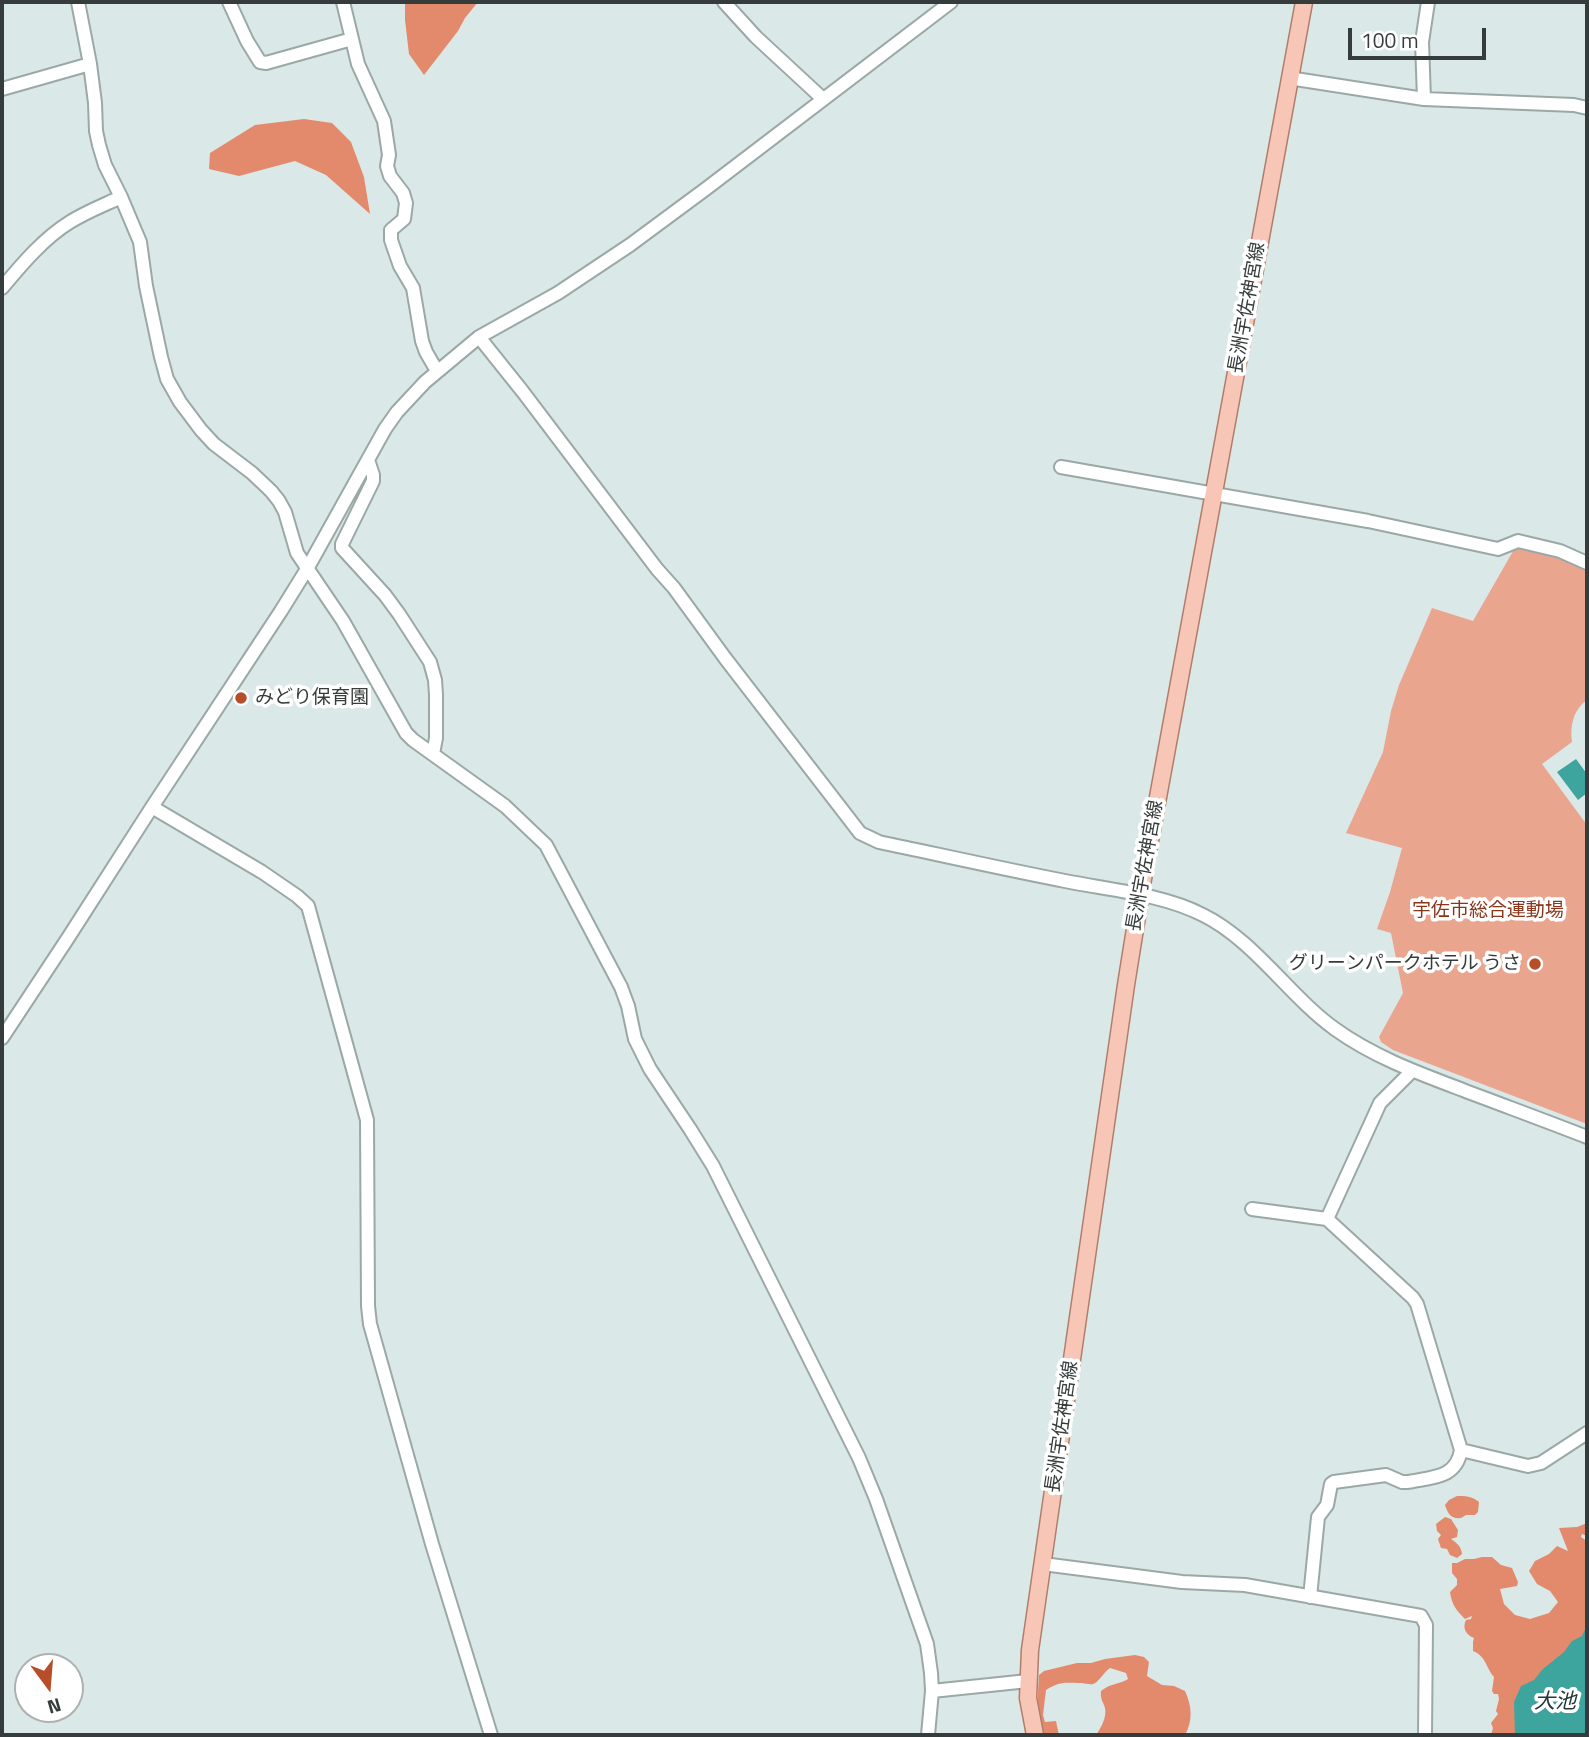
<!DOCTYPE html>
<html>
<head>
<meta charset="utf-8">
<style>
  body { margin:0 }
  #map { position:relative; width:1589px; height:1737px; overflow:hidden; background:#dae8e7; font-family:"Titillium Web",sans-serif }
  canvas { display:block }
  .frame { position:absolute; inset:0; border:4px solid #363c3b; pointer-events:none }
  .north { position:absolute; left:14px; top:1653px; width:70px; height:70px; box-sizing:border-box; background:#fff; border:2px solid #afb1b1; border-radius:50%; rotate:164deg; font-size:19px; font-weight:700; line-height:28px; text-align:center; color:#363c3b }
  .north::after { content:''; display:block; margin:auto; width:24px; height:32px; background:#b64e29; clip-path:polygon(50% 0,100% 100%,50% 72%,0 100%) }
  .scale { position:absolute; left:1348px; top:28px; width:138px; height:32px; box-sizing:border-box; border:4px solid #363c3b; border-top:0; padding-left:9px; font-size:21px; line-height:24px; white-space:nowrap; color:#363c3b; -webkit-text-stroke:5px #fff; paint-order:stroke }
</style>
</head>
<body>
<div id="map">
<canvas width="1589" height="1737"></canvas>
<div class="frame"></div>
<div class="north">N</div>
<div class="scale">100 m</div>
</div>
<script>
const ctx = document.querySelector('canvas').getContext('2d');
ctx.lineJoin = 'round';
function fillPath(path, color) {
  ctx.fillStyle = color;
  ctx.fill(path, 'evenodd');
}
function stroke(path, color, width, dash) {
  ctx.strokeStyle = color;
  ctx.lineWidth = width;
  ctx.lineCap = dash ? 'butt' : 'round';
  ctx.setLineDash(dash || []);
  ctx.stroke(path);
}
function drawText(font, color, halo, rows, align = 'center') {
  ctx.font = font + ' "Titillium Web","Noto Sans JP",sans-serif';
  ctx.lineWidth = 7;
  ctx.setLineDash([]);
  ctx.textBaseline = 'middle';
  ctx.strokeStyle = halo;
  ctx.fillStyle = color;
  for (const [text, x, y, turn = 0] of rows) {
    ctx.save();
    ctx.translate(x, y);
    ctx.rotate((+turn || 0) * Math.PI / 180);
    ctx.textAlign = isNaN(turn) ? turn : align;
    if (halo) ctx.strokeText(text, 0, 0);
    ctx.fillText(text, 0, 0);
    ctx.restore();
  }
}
fillPath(new Path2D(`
  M1516,546L1540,547L1587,566V700C1573,710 1570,726 1572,742L1542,764L1587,825V1124L1393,1050L1381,1042L1379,1037L1403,993L1391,933L1377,929L1390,892L1402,848L1346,833L1383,752L1391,711L1399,685L1432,608L1473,621Z`), '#eaa58f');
fillPath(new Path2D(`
  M405,2H478L465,18L458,31L424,75L409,54L405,20Z
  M304,119L332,123L351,142L364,177L370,214L326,175L295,161L239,176L209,169L210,153L255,125Z
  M1457,1496C1465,1496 1472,1496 1479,1502L1478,1512L1475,1515H1466L1461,1518C1451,1519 1448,1514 1445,1505L1449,1500Z
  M1445,1517L1451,1519L1458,1530L1457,1537L1451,1539C1457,1543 1461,1546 1462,1554L1457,1558L1450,1555L1447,1549L1441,1548L1438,1539L1441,1535L1437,1531L1436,1524Z
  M1587,1523V1536L1582,1534L1581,1537L1587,1541V1632L1523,1735H1491L1493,1728L1491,1723L1498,1714L1496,1711L1499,1699L1498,1694H1494L1492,1691L1494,1677C1486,1668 1486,1656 1473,1651V1642L1474,1638C1466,1635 1462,1628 1466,1620L1471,1619L1472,1616L1465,1619C1456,1610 1452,1605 1450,1592L1457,1585V1579L1452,1573V1563H1457L1465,1559H1474L1482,1557H1492L1501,1565L1512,1568L1518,1582L1517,1586L1500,1589L1504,1604L1515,1615L1530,1619L1549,1613L1558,1602L1550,1591L1537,1584L1529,1571L1535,1561L1549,1554L1557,1546L1568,1551L1559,1528L1577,1527Z
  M1135,1655L1144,1657L1149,1662L1147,1676L1162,1685L1174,1686L1185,1691C1192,1706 1193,1721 1185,1735H1096C1101,1728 1107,1717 1105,1708C1103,1701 1100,1699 1101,1691C1111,1683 1118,1685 1128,1679L1126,1673L1110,1668C1104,1672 1098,1683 1093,1684C1089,1685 1085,1683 1081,1683C1064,1683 1061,1681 1046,1690L1043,1715L1045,1722L1056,1721L1059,1735H1044L1037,1709L1039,1675L1044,1671L1077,1663H1091L1105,1659Z`), '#e38a6d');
fillPath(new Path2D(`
  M1576,759L1587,774V793L1578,800L1557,772Z
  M1587,1625V1735H1515L1514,1702L1521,1686L1534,1680L1543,1669L1564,1652L1572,1641L1582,1636Z`), '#3da49e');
const minor = new Path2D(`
  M78,2L90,64L95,103L96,131L99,145L105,165L121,197L140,242L146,286L161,357L167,379L180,402L201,430L214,444L252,473L271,491L279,501L285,512L297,553L343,621L406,733L413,740L505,806L546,845L621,987L628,1006L635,1039L650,1069L690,1129L713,1166L859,1458L876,1499L927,1644L931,1673L932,1691L928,1735
  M229,2L247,41L260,62L266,63L352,39
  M343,2L358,64L384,121L389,155L387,166L390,176L403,193L406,203L404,219L391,230V240L400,266L413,288L422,341L426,352L437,371
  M724,2L756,37L823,99
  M1289,78L1424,99L1574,105L1587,108
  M2,89L90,64
  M1424,99L1422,42L1428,2
  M2,288C22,264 44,238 70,222C86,212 104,205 121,197
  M479,337L523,392L657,569L674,588L725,658L860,833L879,842C941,855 1003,869 1065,881C1110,890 1162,894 1203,915C1254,940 1289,996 1335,1029C1374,1057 1418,1073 1463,1090C1505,1106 1546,1121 1587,1137
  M368,460L373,475V481L342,544V548L385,595L399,614L430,662L435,680L436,695V738L433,754
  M1061,467L1368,521L1498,549L1518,541L1560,551L1587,563
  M152,807L262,872L297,896L308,906L367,1120L368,1306L370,1324L432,1544L491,1735
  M2,1038L68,938L152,807L281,611L307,569L385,429L397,412L425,382L479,337L558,293L630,245L707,188L951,2
  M1252,1209L1327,1219L1413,1298L1417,1304L1461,1450C1456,1479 1432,1477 1408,1482H1402L1386,1475L1334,1482L1331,1484L1327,1505L1318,1517L1310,1597
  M1327,1219L1380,1103L1412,1071
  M1461,1450L1528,1466L1541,1463L1587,1433
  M1043,1564L1182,1582L1245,1585L1421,1616L1426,1625L1425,1735
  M932,1691L1028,1681`);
const major = new Path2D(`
  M1035,1735L1028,1698L1030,1650L1126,985L1143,879L1304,2`);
stroke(minor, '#9aa8a6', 16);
stroke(major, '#b17d6b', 19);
stroke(minor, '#fff', 12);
stroke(major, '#f8c6b6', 16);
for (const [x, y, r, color] of [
  [241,698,7,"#b64e29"],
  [1535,964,7,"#b64e29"]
]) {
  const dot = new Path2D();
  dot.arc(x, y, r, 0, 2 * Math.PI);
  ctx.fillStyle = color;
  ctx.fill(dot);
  stroke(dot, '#fff', 2.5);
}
drawText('19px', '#363c3b', '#fff', [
  ["長洲宇佐神宮線",1248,308,-80],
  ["長洲宇佐神宮線",1146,866,-80],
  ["長洲宇佐神宮線",1063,1427,-82]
]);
drawText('19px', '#363c3b', '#fff', [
  ["みどり保育園",255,698],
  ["グリーンパークホテル うさ",1521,964,"right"]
], 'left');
drawText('19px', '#88371b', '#fff', [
  ["宇佐市総合運動場",1488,911]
]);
drawText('italic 21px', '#223937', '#fff', [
  ["大池",1555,1703]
]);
</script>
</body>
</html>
